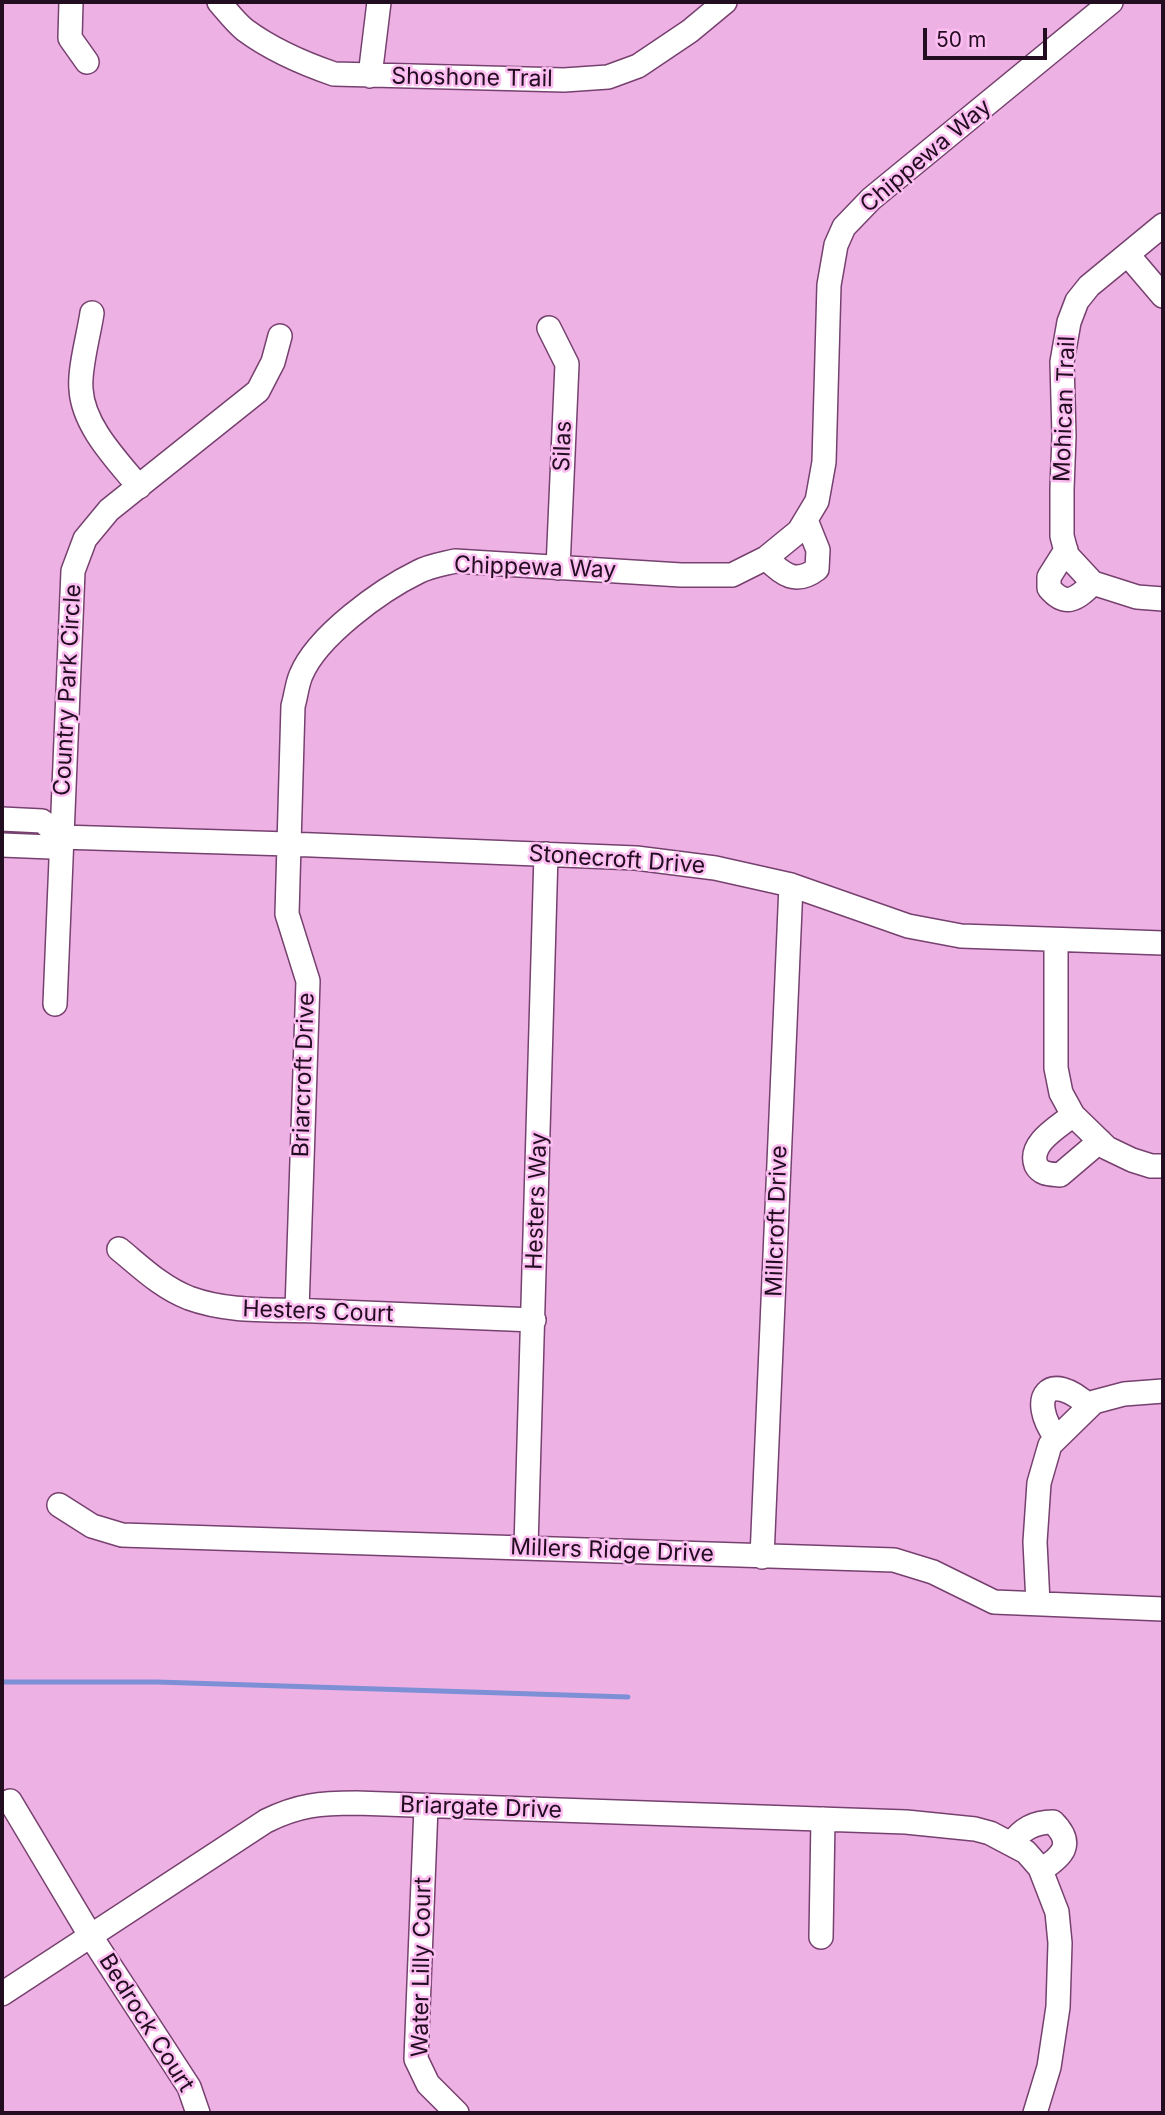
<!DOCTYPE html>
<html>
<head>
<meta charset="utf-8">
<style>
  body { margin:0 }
  #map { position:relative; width:1165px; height:2115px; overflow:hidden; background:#eeb1e4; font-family:Inter,sans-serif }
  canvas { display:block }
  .frame { position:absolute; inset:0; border:4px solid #230d21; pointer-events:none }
  .scale { position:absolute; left:923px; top:28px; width:124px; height:32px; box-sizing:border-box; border:4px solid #230d21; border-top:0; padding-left:9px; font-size:21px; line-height:24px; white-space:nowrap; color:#230d21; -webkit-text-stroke:5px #fcbdf1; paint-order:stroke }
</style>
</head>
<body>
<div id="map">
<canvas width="1165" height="2115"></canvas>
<div class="frame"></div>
<div class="scale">50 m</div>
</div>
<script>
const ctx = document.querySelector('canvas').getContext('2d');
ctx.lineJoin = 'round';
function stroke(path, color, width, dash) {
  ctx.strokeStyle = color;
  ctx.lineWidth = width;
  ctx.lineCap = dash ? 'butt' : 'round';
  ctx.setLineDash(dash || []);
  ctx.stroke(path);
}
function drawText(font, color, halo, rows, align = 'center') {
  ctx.font = font + ' Inter,sans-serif';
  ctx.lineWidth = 5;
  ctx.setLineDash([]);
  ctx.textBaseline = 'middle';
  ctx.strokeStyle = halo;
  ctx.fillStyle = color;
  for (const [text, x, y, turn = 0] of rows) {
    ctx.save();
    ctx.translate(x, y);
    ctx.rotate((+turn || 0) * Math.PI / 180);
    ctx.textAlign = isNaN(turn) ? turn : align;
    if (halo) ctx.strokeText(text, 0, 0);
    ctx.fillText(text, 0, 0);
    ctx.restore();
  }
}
stroke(new Path2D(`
  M2,1682H157L628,1697`), '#7d8fd5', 5);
const minor = new Path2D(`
  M71,2L70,38L87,62
  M219,2C227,11 235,22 245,30C272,50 302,63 334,74L564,80L608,77L638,66L690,31L725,2
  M370,76L379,2
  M1163,225L1089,286L1077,301L1069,322L1062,362L1064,436L1062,489V536L1067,555L1093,583L1137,597L1163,599
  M1128,255L1163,296
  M92,313C89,334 79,369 81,389C83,426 117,460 139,487
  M549,328L567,364L558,568
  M1066,550L1049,577V588C1066,608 1077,599 1093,583
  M766,558C783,575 796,585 817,569L818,550L806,520
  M2,819L42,821L61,837
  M2,845L51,847L61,837L288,844L636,858L715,868L791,885L908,926L961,936L1163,943
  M1056,940V1068L1061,1093L1073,1115L1107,1148L1132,1160L1151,1166H1163
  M55,1004L73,571L85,539L109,510L258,391L273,362L280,336
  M1073,1115C1059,1127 1028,1143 1036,1165C1041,1175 1051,1174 1060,1175L1100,1141
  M119,1249C141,1267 161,1287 189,1298C230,1313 272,1309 315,1311C388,1314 461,1317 534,1320
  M297,1310L308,981L287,914L293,706C296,696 297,684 301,675C317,636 381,590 418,572C429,566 443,564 455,561L681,575H732L766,558L799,531L817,501L824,462L829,285L836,245L844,227L871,199L1111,2
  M1056,1438C1027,1397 1049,1369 1089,1406
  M59,1505L92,1526L122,1535L894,1560L933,1572L994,1602L1163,1609
  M526,1547L546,854
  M762,1557L791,885
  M1038,1603L1035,1542L1039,1483L1050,1445L1094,1402L1124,1394L1163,1391
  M10,1801L90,1935L189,2087L198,2113
  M426,1807L416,2059L428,2084L457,2113
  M1011,1844C1022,1829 1034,1822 1053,1822C1075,1844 1063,1856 1041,1870
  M821,1937L823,1819
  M2,1994L266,1821C298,1805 321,1803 356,1803L906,1822L975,1829L990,1833L1026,1852L1040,1868L1057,1912L1060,1943L1058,2007L1049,2067L1035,2113`);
stroke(minor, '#76416f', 26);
stroke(minor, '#fff', 23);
drawText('23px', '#230d21', '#fcbdf1', [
  ["Shoshone Trail",472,78,1],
  ["Chippewa Way",926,156,-40],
  ["Mohican Trail",1065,409,-88],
  ["Silas",563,446,-88],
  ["Chippewa Way",535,568,2],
  ["Country Park Circle",68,690,-87],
  ["Stonecroft Drive",617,860,4],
  ["Briarcroft Drive",304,1075,-88],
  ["Hesters Way",537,1201,-88],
  ["Millcroft Drive",777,1221,-88],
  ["Hesters Court",318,1312,2],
  ["Millers Ridge Drive",612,1551,2],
  ["Briargate Drive",481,1808,2],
  ["Water Lilly Court",422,1967,-89],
  ["Bedrock Court",146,2023,58]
]);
</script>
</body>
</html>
